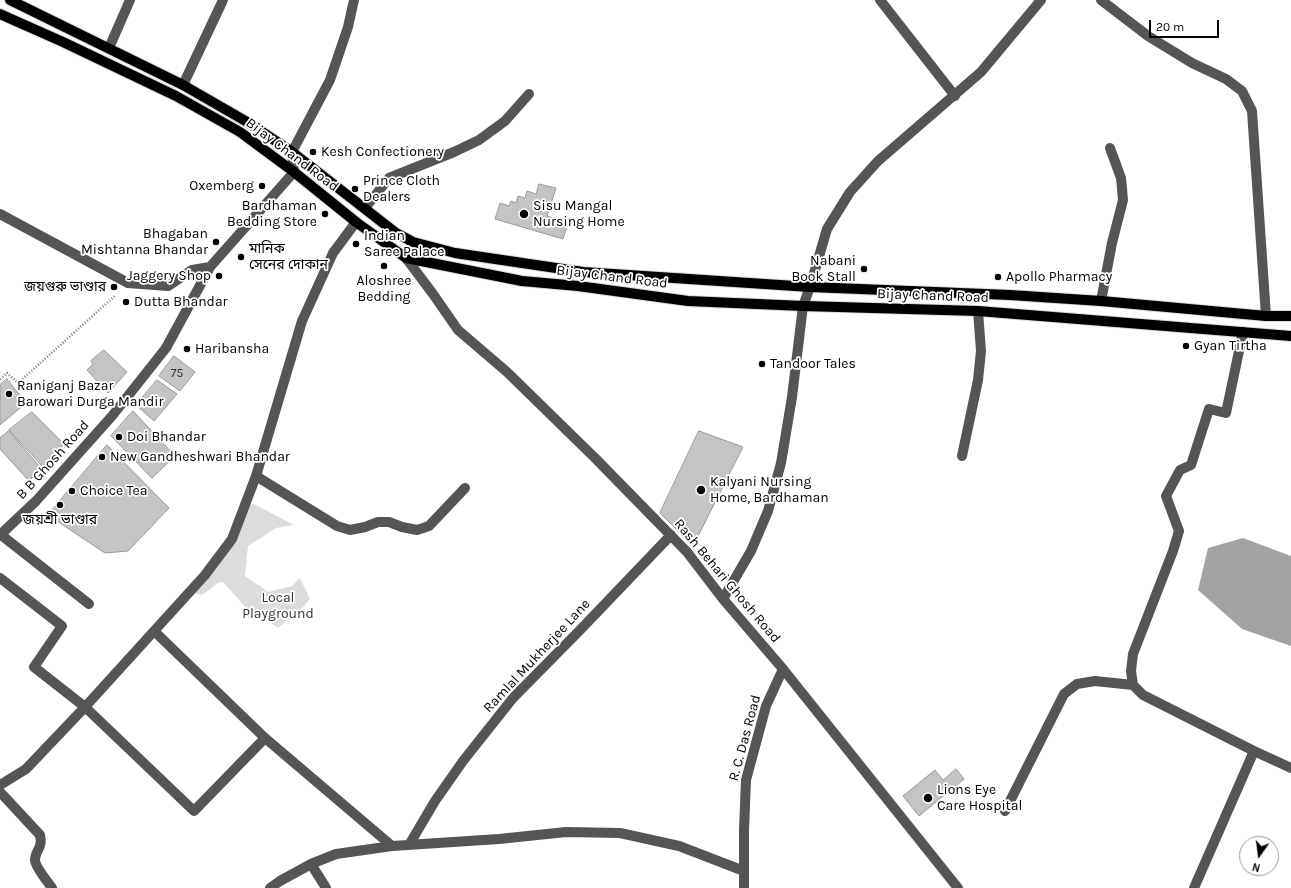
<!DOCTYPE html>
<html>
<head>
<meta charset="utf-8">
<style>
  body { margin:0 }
  #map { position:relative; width:1291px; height:888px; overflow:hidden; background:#fff; font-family:Karla,sans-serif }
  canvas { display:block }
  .north { position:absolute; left:1239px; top:836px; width:40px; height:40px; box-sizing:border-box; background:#fff; border:1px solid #999; border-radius:50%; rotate:194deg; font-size:11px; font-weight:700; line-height:16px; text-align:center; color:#000 }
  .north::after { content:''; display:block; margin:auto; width:14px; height:18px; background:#000; clip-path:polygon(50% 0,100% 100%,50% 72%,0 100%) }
  .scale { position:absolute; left:1149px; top:20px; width:70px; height:18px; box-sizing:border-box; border:2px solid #000; border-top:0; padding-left:5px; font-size:12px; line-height:14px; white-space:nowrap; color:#000; -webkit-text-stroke:3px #fff; paint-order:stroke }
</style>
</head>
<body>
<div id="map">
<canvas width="1291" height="888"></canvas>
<div class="north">N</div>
<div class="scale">20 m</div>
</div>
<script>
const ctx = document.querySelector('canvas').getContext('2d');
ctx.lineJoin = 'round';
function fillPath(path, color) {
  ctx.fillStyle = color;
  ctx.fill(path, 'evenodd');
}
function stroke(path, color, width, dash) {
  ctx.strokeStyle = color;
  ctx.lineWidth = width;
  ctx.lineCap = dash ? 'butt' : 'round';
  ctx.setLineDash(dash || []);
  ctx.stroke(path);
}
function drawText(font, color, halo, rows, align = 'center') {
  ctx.font = font + ' Karla,"Noto Sans Bengali",sans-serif';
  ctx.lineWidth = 3.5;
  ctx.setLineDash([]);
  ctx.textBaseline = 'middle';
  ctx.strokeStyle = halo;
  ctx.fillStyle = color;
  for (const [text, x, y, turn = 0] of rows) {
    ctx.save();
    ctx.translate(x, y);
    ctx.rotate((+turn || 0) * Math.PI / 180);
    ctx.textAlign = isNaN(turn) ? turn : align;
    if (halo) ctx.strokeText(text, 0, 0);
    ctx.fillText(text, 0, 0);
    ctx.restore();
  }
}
fillPath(new Path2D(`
  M254,504L294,525L276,528L248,546L245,576L268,592L292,586L300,578L310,599L302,608L278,628L260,615L249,611L223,582L218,583L202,595L195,593L216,569L235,540L249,505Z`), '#dcdcdc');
fillPath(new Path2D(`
  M1243,538L1291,556V646L1242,629L1198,590L1208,548Z`), '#a3a3a3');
const building = new Path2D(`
  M539,184L556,188L547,216L568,223L563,239L495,219L500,203L509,206L511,201L516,203L518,196L525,198L527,191L536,194Z
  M104,350L127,372L108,393L87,370L93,364L91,361Z
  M174,356L195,372L180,391L159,376Z
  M7,379L26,403L0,425V385Z
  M157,380L177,394L154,421L136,405Z
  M133,411L175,456L152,478L111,436Z
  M32,412L64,444L43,467L9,430Z
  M9,431L41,468L29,481L0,449V438Z
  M699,431L743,447L693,546L660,513Z
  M107,445L169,508L128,551L105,553L48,515Z
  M956,769L964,779L919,816L903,796L935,770L943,780Z`);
fillPath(building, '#c4c4c4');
stroke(building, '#999', 1);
const major = new Path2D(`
  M10,0L183,85L249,123L292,152L396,233L413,242L455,253L583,272L810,287L1010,295L1101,301L1266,316H1291
  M0,14L63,42L176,96L240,132L294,172L356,222L406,258L522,281L578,286L688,301L803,306L978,311L1291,336`);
stroke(major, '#dbdbdb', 12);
stroke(new Path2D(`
  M0,379L7,373L18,383L116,295`), '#777', 2.5, [1, 2]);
stroke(new Path2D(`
  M880,0L955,96
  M1101,0L1148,36L1192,63L1226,79L1242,91L1252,111L1266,316
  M109,48L130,0
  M183,85L223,0
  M365,208L389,178L454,152L479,140L505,121L529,94
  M0,214L128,283L168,286L192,270L210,267
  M406,258L433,294L458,330L507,372L595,458L687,552L723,599L783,669L958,888
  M1101,301L1112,243L1123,200L1121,178L1110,148
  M1243,332L1226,413L1209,409L1191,465L1180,470L1166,496L1179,531L1173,551L1133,654L1131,671L1133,685L1143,695L1254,751L1291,768
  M962,456L978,380L981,351L978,311
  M256,476L337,526L350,530L365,527L378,522H389L402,527L417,530L429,526L465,488
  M0,535L36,501L112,416L166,348L210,267L294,172L292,152L330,80L348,27L354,0
  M1,535L89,604
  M0,578L62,626L34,667L85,707L194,811L265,738
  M723,599L751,551L768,511L781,463L792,397L803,306L810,287L827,229L850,192L878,161L981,72L1041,0
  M154,631L265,738L392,846
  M0,785L26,769L85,707L205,575L232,539L256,476L302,321L333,253L356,222
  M0,792L40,835C43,849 35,850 35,860C35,867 48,882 52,888
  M1005,811L1064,694L1077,684L1095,681L1133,685
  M409,845L435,801L463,761L513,698L582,628L671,535
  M311,864L326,888
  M270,888L280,881L311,864L336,854L392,846L499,839L566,832L620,833L679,846L744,871
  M744,888V830L746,780L766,706L783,669
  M1194,888L1254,751`), '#555', 10);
stroke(major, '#000', 10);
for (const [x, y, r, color] of [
  [313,152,4,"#000"],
  [262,186,4,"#000"],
  [355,189,4,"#000"],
  [325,214,4,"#000"],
  [524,214,5,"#000"],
  [216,242,4,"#000"],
  [356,244,4,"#000"],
  [241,257,4,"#000"],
  [384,266,4,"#000"],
  [864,269,4,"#000"],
  [219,276,4,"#000"],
  [998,277,4,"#000"],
  [114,287,4,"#000"],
  [126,302,4,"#000"],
  [1186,346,4,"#000"],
  [187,349,4,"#000"],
  [762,364,4,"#000"],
  [9,394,4,"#000"],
  [119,437,4,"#000"],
  [102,457,4,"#000"],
  [701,490,5,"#000"],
  [72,491,4,"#000"],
  [60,505,4,"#000"],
  [928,798,5,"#000"]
]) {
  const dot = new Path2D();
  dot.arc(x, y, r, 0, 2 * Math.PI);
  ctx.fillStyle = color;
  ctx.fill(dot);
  stroke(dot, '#fff', 1.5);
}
drawText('12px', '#313131', null, [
  ["75",177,374]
]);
drawText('14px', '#000', '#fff', [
  ["Kesh Confectionery",321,152],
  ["Prince Cloth",363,181],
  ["Dealers",363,197],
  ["Oxemberg",254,186,"right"],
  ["Bardhaman",317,206,"right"],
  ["Bedding Store",317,222,"right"],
  ["Sisu Mangal",533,206],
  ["Nursing Home",533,222],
  ["Bhagaban",208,234,"right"],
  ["Mishtanna Bhandar",208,250,"right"],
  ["Indian",364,236],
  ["Saree Palace",364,252],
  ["মানিক",249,249],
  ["সেনের দোকান",249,265],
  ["Nabani",856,261,"right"],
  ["Book Stall",856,277,"right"],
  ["Jaggery Shop",211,276,"right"],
  ["Apollo Pharmacy",1006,277],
  ["Aloshree",384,281,"center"],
  ["Bedding",384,297,"center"],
  ["জয়গুরু ভাণ্ডার",106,287,"right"],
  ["Dutta Bhandar",134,302],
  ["Gyan Tirtha",1194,346],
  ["Haribansha",195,349],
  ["Tandoor Tales",770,364],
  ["Raniganj Bazar",17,386],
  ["Barowari Durga Mandir",17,402],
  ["Doi Bhandar",127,437],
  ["New Gandheshwari Bhandar",110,457],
  ["Kalyani Nursing",710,482],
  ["Home, Bardhaman",710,498],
  ["Choice Tea",80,491],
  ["জয়শ্রী ভাণ্ডার",60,520,"center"],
  ["Lions Eye",937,790],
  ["Care Hospital",937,806]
], 'left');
drawText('14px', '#000', '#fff', [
  ["Bijay Chand Road",292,155,37],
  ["Bijay Chand Road",612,277,7],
  ["Bijay Chand Road",933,296,2],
  ["B B Ghosh Road",53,460,-48],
  ["Rash Behari Ghosh Road",727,581,50],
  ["Ramlal Mukherjee Lane",537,656,-47],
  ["R. C. Das Road",745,738,-75]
]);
drawText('14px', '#333', '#fff', [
  ["Local",278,598],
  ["Playground",278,614]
]);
</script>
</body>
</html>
